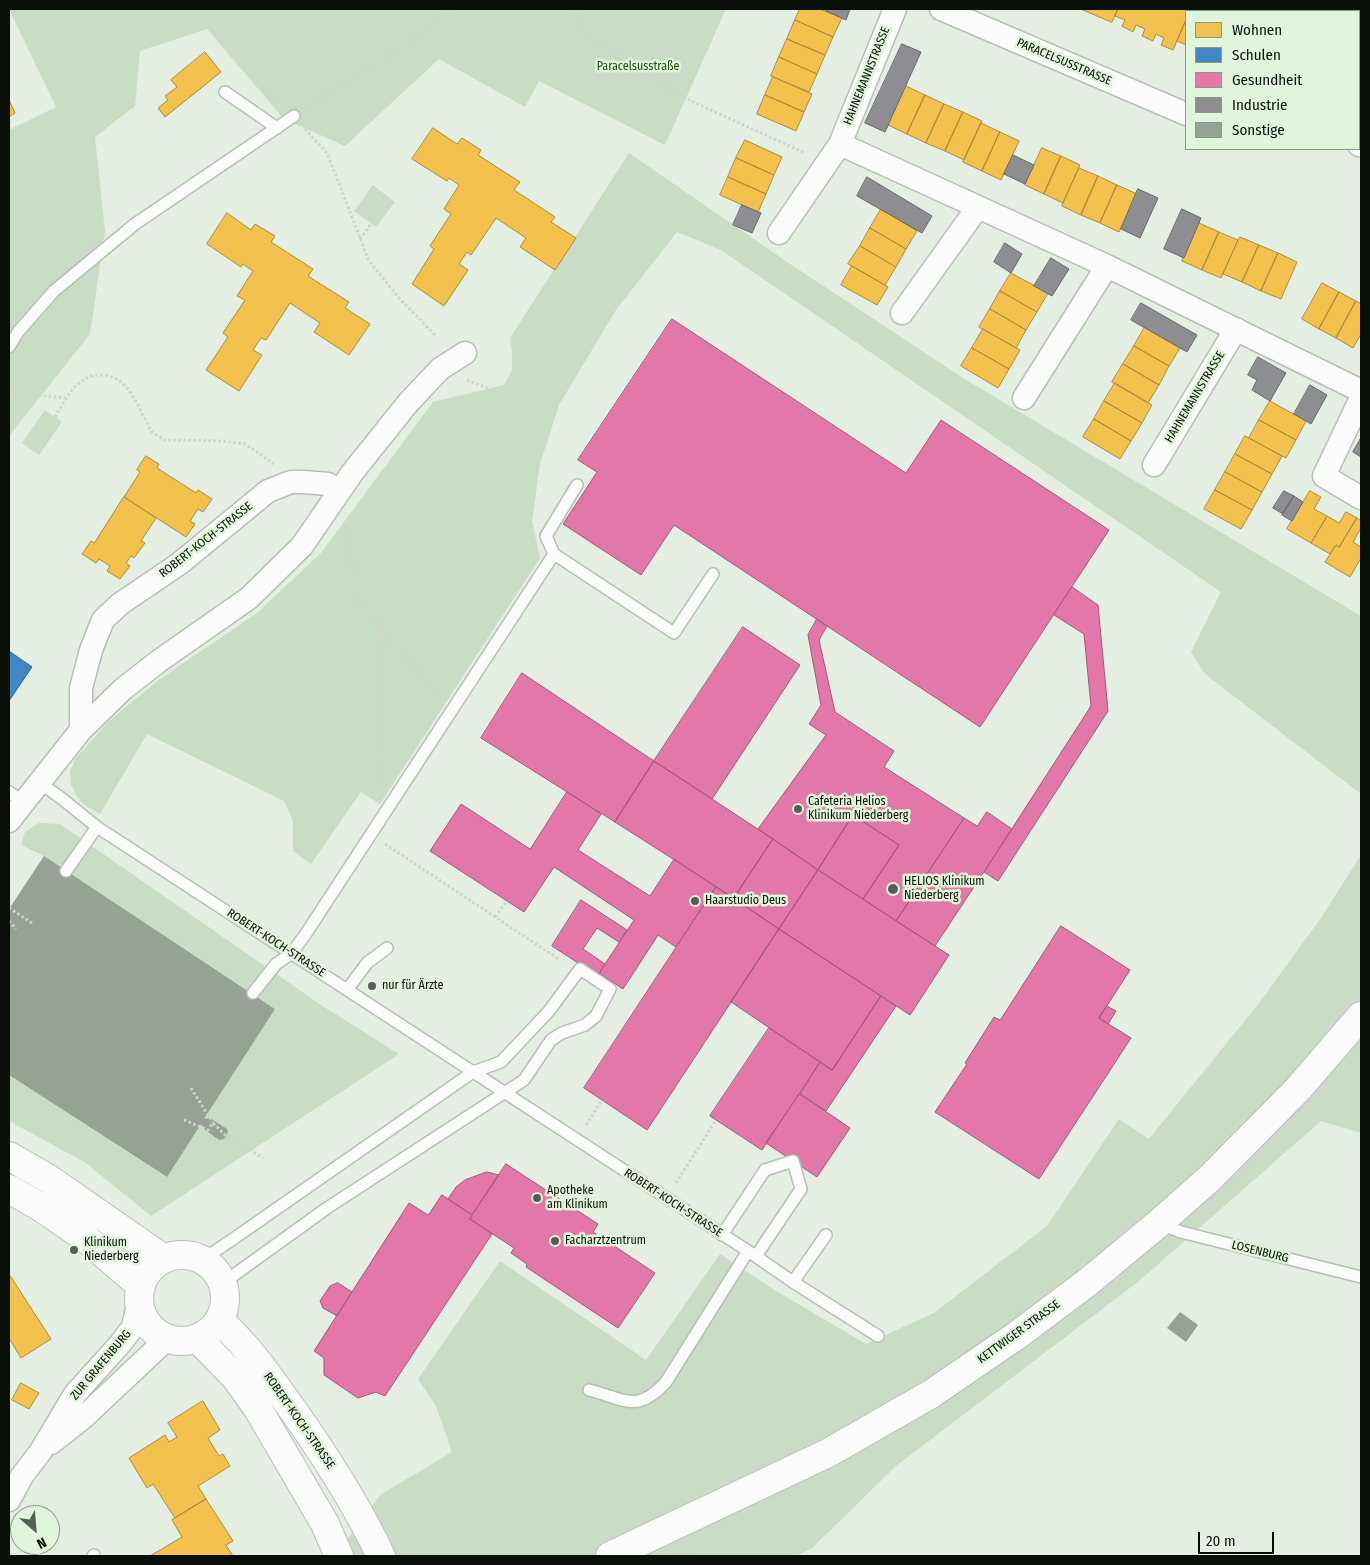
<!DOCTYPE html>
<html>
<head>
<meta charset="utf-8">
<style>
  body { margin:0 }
  #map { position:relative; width:1370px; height:1565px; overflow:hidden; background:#e4eee2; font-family:"Fira Sans Condensed",sans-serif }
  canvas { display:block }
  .frame { position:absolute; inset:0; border:10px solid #0a1009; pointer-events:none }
  .legend { position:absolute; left:1185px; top:10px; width:175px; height:140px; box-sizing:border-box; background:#e1f4dc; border:1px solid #8b9988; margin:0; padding:6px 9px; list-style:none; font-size:15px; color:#0a1009 }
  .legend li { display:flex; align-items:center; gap:10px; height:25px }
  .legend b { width:25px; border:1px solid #8b9988 }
  .north { position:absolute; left:10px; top:1505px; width:50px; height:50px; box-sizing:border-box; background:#e1f4dc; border:1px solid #8b9988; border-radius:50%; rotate:153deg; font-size:14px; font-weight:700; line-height:20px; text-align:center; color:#0a1009 }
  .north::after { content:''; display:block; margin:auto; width:18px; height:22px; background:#565e55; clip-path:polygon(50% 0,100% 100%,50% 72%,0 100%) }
  .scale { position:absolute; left:1198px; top:1532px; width:76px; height:22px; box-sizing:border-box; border:2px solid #0a1009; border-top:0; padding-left:6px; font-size:15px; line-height:18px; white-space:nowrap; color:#0a1009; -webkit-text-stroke:4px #e1f4dc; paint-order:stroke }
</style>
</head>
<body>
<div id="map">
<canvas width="1370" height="1565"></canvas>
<div class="frame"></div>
<ul class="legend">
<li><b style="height:14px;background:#f2c14e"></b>Wohnen</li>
<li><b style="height:14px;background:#3f88c5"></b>Schulen</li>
<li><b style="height:14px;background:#e377a8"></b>Gesundheit</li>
<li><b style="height:14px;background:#8d8d92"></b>Industrie</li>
<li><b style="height:14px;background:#96a294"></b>Sonstige</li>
</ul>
<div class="north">N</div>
<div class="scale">20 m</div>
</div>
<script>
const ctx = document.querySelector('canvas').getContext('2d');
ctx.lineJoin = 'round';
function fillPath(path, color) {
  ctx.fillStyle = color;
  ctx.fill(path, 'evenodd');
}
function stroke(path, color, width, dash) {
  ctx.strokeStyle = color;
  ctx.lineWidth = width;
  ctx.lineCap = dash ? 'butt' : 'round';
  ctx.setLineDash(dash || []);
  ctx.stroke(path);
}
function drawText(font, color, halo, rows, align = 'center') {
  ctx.font = font + ' "Fira Sans Condensed",sans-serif';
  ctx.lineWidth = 5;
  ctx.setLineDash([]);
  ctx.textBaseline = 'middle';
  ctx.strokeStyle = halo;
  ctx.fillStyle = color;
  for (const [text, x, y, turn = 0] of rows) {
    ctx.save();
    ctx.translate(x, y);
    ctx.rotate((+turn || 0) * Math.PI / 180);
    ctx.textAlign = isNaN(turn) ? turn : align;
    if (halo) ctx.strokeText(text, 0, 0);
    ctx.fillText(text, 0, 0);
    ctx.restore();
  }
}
fillPath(new Path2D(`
  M9,9H726L665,145L539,81L525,107L439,59L345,146L284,119L207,29L140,51L135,106L95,137L105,231L90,334L9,436V130L56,107Z
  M629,153L787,262L963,378L1361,616V794L1205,674L1191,652L1221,592L721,250L677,232L616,310L559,405L540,464L532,521L540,558L380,804L361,792L311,864L293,851V821L284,801L147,734L100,814L83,804L77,796L71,785L70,772L75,759L109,721L160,679L257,613L321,553L433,402L504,385L512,370V351L510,338Z
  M373,185L395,202L376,227L354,211Z
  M45,410L62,422L39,455L22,443Z
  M39,823L60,824L321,1005L399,1054L151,1216L86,1163L9,1121V1075L166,1177L275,1009L44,856L21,845L25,832Z
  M1361,855V1133L1321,1121L1139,1281L896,1466L812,1548L796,1556H335L380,1495L452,1452L436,1406L418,1379L500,1261L646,1360L720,1254L776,1291L866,1344L934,1313L1047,1226L1119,1119L1149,1139L1259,1003L1321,918Z`), '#cadcc6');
const homes = new Path2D(`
  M800,9H820L842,18L833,37L795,20Z
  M1081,9H1118L1112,22Z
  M1118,9H1192L1190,11H1186V20L1173,50L1161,45L1164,38L1156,34L1153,41L1142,36L1145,29L1136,25L1133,32L1122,26L1125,20L1115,16Z
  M1312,9H1361V18L1359,20V11H1309Z
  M795,20L833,37L825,55L787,39Z
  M1186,20V45L1177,41Z
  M787,39L825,55L817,74L779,57Z
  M205,52L221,72L165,117L158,108L168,100L165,96L177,87L171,80Z
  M779,57L817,74L809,92L771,76Z
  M773,77L812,94L804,112L765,95Z
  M906,86L925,95L907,134L888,125Z
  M765,95L804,112L796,131L757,114Z
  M925,95L944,104L926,143L907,134Z
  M9,100L15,113L9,117Z
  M944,104L963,112L945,151L926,143Z
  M963,112L982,121L964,160L945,151Z
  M981,123L1000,132L982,171L963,162Z
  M433,128L457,144L462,138L481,150L478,155L520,182L514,190L555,217L551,222L576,238L555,270L520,247L526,238L496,218L471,255L467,252L459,264L468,270L444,306L412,284L434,249L430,246L451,214L444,209L459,185L449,178L447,181L412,159Z
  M1000,132L1019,141L1001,180L982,171Z
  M745,140L782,157L774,175L736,158Z
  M1042,148L1061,156L1044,194L1025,185Z
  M1061,156L1080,165L1063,203L1044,194Z
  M736,158L774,175L766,194L728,177Z
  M1079,168L1098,176L1081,215L1062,206Z
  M1098,176L1117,185L1100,223L1081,215Z
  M728,177L766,194L758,212L720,195Z
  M1117,185L1137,194L1119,232L1100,223Z
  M881,209L917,231L906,249L870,228Z
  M227,213L251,230L255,224L275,236L271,242L313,269L308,276L349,302L345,308L370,324L349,355L314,332L320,323L290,303L266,340L261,338L253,350L262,355L239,391L206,370L228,337L223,333L245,300L237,296L253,271L243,264L241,267L207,244Z
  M1199,223L1219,232L1202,270L1182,261Z
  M870,228L906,249L896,267L860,246Z
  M1219,232L1238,240L1221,278L1202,270Z
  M1240,237L1259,245L1242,282L1223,274Z
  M1259,245L1278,253L1261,291L1242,282Z
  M860,246L896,267L885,285L848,264Z
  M1278,253L1297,262L1281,299L1261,291Z
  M852,266L888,287L877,305L841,285Z
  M1011,273L1048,293L1037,312L1000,291Z
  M1322,283L1339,292L1319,329L1302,319Z
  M1000,291L1037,312L1026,330L990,309Z
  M1339,292L1356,301L1336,338L1319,329Z
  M1356,301L1361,304V334L1353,348L1336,338Z
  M990,309L1026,330L1016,348L979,327Z
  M1145,327L1180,348L1169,366L1134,346Z
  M983,329L1020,350L1009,369L972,348Z
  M1134,346L1169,366L1159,385L1123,364Z
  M972,348L1009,369L998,388L961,366Z
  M1123,364L1159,385L1148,403L1112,382Z
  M1115,383L1152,405L1142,423L1104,401Z
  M1104,401L1142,423L1131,441L1094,419Z
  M1270,401L1306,421L1296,440L1259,420Z
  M1094,419L1131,441L1120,459L1083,437Z
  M1259,420L1296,440L1286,458L1249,438Z
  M1245,436L1282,456L1272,474L1235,454Z
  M1235,454L1272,474L1262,492L1225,472Z
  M146,456L159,464L157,468L196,493L198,490L212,499L203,512L198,509L190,521L195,524L186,537L124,497L140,472L137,470Z
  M1225,472L1262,492L1252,510L1215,490Z
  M1215,490L1252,510L1241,529L1204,509Z
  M1310,491L1321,497L1314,509L1327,516L1311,543L1287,529Z
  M124,497L156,518L141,541L145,543L134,558L131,556L126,563L130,566L120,579L107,571L110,566L99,559L96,563L82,554L91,541L94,543Z
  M1346,512L1357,518L1339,547L1336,545L1330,554L1311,543L1327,516L1339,523Z
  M1357,518L1361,521V528L1353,542L1361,547V558L1350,577L1325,562L1336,545L1339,547Z
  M9,1274L51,1339L21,1358L9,1338Z
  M21,1383L39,1393L29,1409L12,1400Z
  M203,1401L220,1430L208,1438L219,1456L223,1454L230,1466L198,1486L206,1499L175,1518L153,1484L147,1488L129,1458L165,1435L169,1442L177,1437L168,1423Z
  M206,1499L233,1541L226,1545L233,1556H150L182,1537L172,1520Z`);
fillPath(homes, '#f2c14e');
stroke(homes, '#ac8c39', 1);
const schools = new Path2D(`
  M9,651L32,667L9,701Z`);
fillPath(schools, '#3f88c5');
stroke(schools, '#2f648d', 1);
const health = new Path2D(`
  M672,319L906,473L941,420L1109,530L980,727L674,525L641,575L563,524L597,472L578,460Z
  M1072,587L1098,605L1108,711L998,881L984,872L1091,706L1084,634L1054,615Z
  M817,619L827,626L819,640L835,712L894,751L884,767L964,818L896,921L863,899L899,845L853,815L818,870L758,829L826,735L809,724L821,705L808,635Z
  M743,627L800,665L712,799L654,761Z
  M522,673L654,761L615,822L481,738Z
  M654,761L773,839L734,898L615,822Z
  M567,792L601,814L578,850L650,896L674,859L716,887L676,947L658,935L623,989L599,973L634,920L554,867L524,912L430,851L461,804L530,849Z
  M987,812L1012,829L935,946L896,921L964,818L977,826Z
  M853,815L899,845L863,899L818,870Z
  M773,839L818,870L779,929L734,898Z
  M818,870L949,955L910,1015L779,929Z
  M716,887L779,929L647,1130L584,1088Z
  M581,900L627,930L619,942L597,928L583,949L605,964L598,976L552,946Z
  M1061,926L1130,970L1099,1018L1131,1038L1039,1179L935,1112L967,1064L965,1063L994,1017L1000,1020Z
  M779,929L881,996L832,1070L731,1002Z
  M881,996L896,1006L826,1111L800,1094L820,1062L832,1070Z
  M1107,1006L1116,1011L1108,1024L1099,1018Z
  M769,1028L820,1062L762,1150L710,1116Z
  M800,1094L850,1128L817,1177L766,1143Z
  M506,1164L598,1224L593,1232L655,1273L618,1328L526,1267L527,1264L511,1253L514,1248L470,1219Z
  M487,1172L499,1175L472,1215L448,1199L456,1187L465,1180Z
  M442,1195L472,1215L470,1219L492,1234L385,1396L376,1392L358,1398L324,1375V1358L314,1351L409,1203L428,1215Z
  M338,1283L352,1292L337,1316L323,1308L320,1301L330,1286Z`);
fillPath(health, '#e377a8');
stroke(health, '#a25878', 1);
const industry = new Path2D(`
  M827,9H850L846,20L826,11Z
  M902,44L921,52L885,132L865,123Z
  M1013,155L1034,165L1025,184L1004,174Z
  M867,177L932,216L922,233L857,196Z
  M1138,189L1158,198L1140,238L1121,229Z
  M742,205L761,213L752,233L733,225Z
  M1182,209L1201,218L1184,258L1164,249Z
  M1005,243L1022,254L1011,273L994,262Z
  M1051,258L1069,269L1052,296L1034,286Z
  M1141,303L1197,335L1187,352L1131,320Z
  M1258,357L1286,373L1270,401L1252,390L1257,380L1248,375Z
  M1310,385L1327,395L1311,424L1294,414Z
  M1361,438V457L1353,452Z
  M1284,491L1294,496L1283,514L1273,508Z
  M1294,496L1303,502L1292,521L1282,515Z`);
fillPath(industry, '#8d8d92');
stroke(industry, '#666869', 1);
fillPath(new Path2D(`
  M44,856L275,1009L204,1119L210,1118L227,1129L228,1132L224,1139L219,1140L204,1129L201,1124L167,1177L9,1075V909Z
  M1180,1312L1198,1325L1186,1342L1167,1328Z`), '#96a294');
const lane = new Path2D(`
  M225,92L277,128
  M9,347L18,332L54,291L135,224L294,116
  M554,554L546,536L577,485
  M39,782L61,798L97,827L748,1251L793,1282L826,1235
  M9,792L23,802
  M66,871L97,827
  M347,990L367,963L387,948
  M253,993L276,964L292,953L307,932L554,554L674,633L713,574
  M1160,1224L1181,1232L1361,1277
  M722,1235L765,1170L793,1161L801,1189L756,1256
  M199,1258L214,1252L236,1237L473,1072L501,1062L549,1011L580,969L610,989L596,1016L585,1025L562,1033L551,1040L524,1080L327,1208L223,1283
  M793,1282L878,1336
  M589,1390C625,1399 637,1414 666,1382L748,1251
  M93,1556L94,1555`);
const street = new Path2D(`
  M895,9L840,144L1107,266L1361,391
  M941,9L1186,114
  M1359,145H1361
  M779,233L840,144
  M902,313L978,207
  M1024,398L1107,266
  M1361,398L1324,476L1361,498
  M1154,465L1236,329
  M81,730V688L91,650L103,620L120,604L179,564L268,491L291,482H304L328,484L339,492
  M9,821L81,730L123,689L159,661L249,598L302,546L352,473L408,403L440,369L465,353
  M51,1443L84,1417L168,1338
  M9,1500L22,1476L41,1451L75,1394L120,1344L133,1327L139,1301`);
const secondary = new Path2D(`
  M9,1156L49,1179L164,1259
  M9,1189L39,1206L84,1237L141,1286
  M139 1298a43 43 0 1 1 86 0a43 43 0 1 1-86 0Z
  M219,1320C245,1343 265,1371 285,1399C321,1449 355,1501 381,1556
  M197,1338L236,1378L258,1409L325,1524L339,1556
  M610,1556L828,1453L931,1394L1016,1336L1088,1282L1159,1223L1210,1178L1298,1089L1361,1016`);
stroke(lane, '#b7bfb5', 14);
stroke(street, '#b7bfb5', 25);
stroke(secondary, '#b7bfb5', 30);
stroke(new Path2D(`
  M572,9L584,34L657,80L691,101L805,153
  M263,89L279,103
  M309,107L459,9
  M305,129L327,153L369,261L399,298L436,336
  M360,239L371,224
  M467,380L492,390
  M9,397L36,395L66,398
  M55,417C67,397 78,373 104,375C113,376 121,381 127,388C137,401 144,418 152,432L165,440L223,441L245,444L274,464
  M345,525L358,599L363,610L381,628L380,722L378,781L380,786
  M381,628L440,698
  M385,844L560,960
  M9,908L32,923
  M495,917L507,901
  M9,921L16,929
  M191,1088L213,1123
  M184,1120L208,1130L213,1123L226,1136L263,1158
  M586,1125L602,1100
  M676,1183L716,1120
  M678,1556L691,1550`), '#d0d3cf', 3, [2.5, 2.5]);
stroke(lane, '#fbfcfb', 11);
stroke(street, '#fbfcfb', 22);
stroke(secondary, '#fbfcfb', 28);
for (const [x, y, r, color] of [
  [798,809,5,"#565e55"],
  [893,889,6,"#565e55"],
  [695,901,5,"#565e55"],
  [372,986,5,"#565e55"],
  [537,1198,5,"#565e55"],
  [555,1241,5,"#565e55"],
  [74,1250,5,"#565e55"]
]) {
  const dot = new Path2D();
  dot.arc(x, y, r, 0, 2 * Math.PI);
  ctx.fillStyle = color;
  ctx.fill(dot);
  stroke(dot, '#e1f4dc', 2);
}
drawText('12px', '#0a1009', '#e1f4dc', [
  ["PARACELSUSSTRASSE",1064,62,23],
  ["HAHNEMANNSTRASSE",867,76,-68],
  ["HAHNEMANNSTRASSE",1195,397,-59],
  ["ROBERT-KOCH-STRASSE",206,540,-38],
  ["ROBERT-KOCH-STRASSE",276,943,33],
  ["ROBERT-KOCH-STRASSE",673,1203,33],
  ["LOSENBURG",1260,1252,14],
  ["KETTWIGER STRASSE",1019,1332,-36],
  ["ZUR GRAFENBURG",101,1365,-50],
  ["ROBERT-KOCH-STRASSE",299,1421,55]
]);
drawText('12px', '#1d4e0c', '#e1f4dc', [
  ["Paracelsusstraße",638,67]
]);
drawText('12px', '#0a1009', '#e1f4dc', [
  ["Cafeteria Helios",808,802],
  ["Klinikum Niederberg",808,816],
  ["HELIOS Klinikum",904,882],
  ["Niederberg",904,896],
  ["Haarstudio Deus",705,901],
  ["nur für Ärzte",382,986],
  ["Apotheke",547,1191],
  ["am Klinikum",547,1205],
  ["Facharztzentrum",565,1241],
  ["Klinikum",84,1243],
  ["Niederberg",84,1257]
], 'left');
</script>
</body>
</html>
